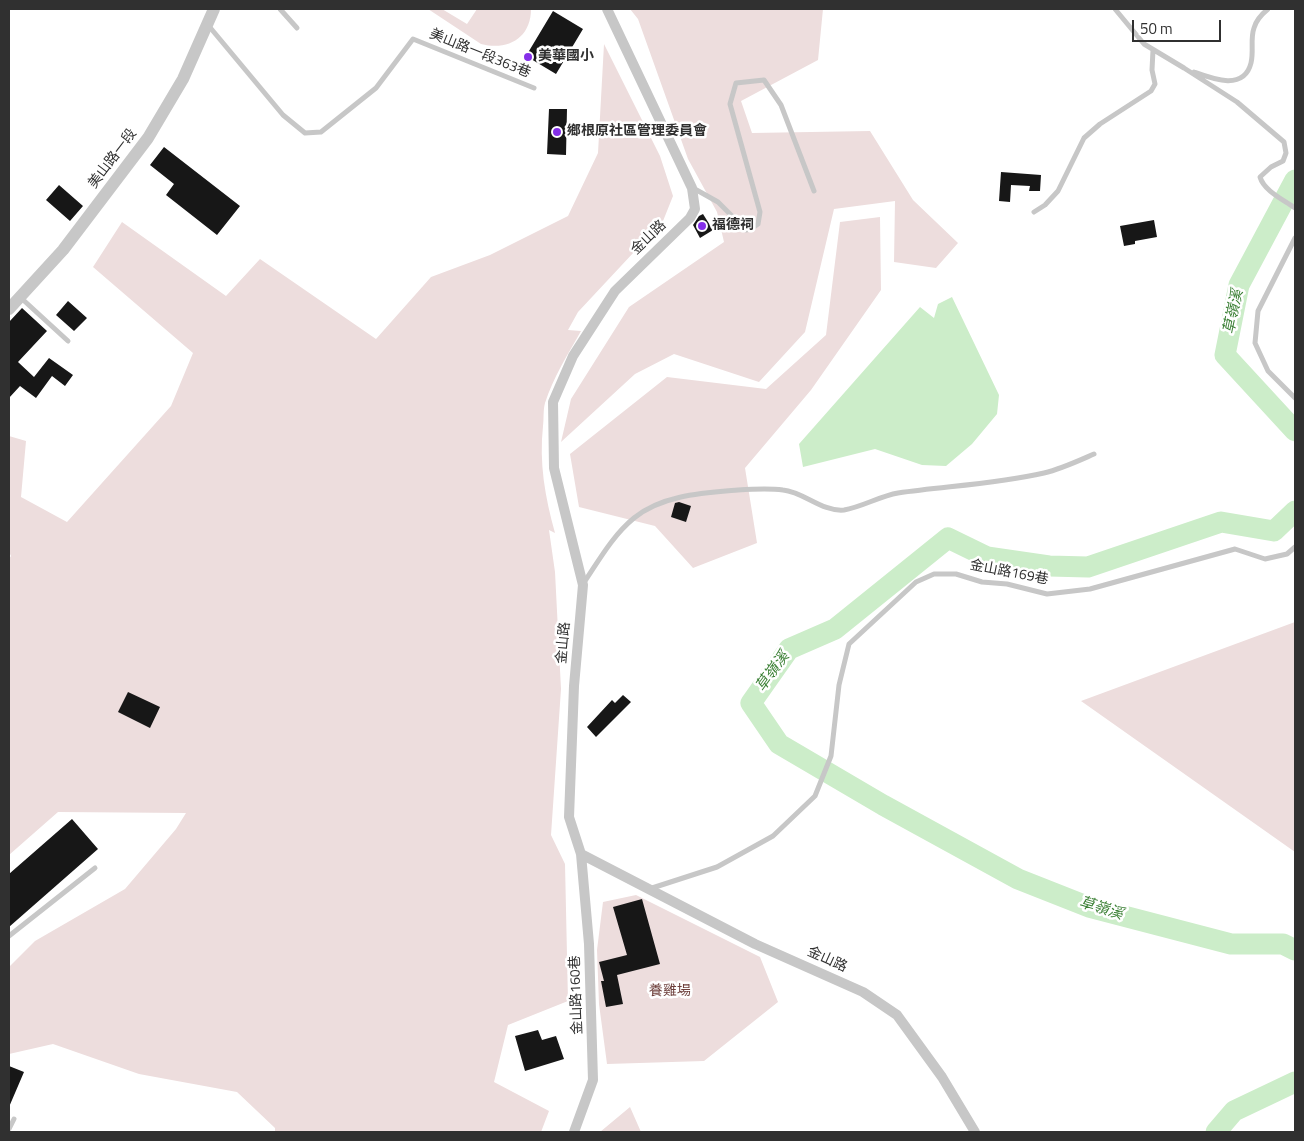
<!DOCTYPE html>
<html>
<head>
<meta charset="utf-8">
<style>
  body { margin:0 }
  #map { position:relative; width:1304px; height:1141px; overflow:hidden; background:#fff; font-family:"Titillium Web",sans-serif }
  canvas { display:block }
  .frame { position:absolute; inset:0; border:10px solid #303030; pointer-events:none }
  .scale { position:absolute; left:1132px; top:20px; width:89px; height:22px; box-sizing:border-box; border:2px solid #303030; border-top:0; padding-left:6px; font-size:15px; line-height:18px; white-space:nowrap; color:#303030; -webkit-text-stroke:4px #fff; paint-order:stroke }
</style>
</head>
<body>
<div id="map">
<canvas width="1304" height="1141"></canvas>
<div class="frame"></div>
<div class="scale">50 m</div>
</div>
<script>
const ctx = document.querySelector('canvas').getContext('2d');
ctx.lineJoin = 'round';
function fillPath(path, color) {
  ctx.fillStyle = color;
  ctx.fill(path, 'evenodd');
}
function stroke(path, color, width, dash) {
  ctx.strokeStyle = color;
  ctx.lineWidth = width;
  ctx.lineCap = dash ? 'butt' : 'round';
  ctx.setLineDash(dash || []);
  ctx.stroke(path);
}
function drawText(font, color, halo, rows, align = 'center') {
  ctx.font = font + ' "Titillium Web","Noto Sans TC",sans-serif';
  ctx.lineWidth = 5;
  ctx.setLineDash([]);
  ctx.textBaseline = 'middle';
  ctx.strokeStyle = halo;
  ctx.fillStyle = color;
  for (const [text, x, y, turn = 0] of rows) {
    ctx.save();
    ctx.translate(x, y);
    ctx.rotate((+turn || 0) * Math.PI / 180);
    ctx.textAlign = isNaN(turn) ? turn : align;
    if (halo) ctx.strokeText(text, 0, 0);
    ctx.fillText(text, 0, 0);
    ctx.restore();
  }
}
fillPath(new Path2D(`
  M428,9H442L467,24L477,9H531C531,38 508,51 481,44Z
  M630,9H823L818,60L741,101L752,133L870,131L913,200L958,243L936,268L894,262L895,201L834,209L805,332L759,382L674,354L635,374L561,442L571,399L629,307L724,242L717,212L688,159L638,19Z
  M604,44L660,156L673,196L663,221L578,312L568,330L581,331C568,354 553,378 545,403C543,410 544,419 543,426C539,463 545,497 555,533L549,530L555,572L561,689L551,835L565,864L568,1001L508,1025L494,1082L549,1111L541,1132H275V1128L237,1092L139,1074L53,1044L9,1054V967L35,941L125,889L176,829L186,813L58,812L9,855V559L11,556L9,552V436L26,441L21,497L67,522L171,406L193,353L93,267L122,222L226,296L260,259L376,339L431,277L490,255L568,216L598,153Z
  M880,217L881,290L811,390L745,468L757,543L693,568L655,526L579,507L570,454L667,377L766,389L826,335L840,222Z
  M1295,622V852L1081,701Z
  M636,895L760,957L778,1002L704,1061L607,1064L599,1004L597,950L603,902Z
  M630,1107L641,1132H600Z`), '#eddddd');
fillPath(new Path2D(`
  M952,297L999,395L997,414L972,444L946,466L922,465L875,449L803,467L799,444L920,307L934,318L938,304Z`), '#ccedc9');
stroke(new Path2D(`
  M1295,180L1239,285L1225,355L1295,431
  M1295,511L1274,531L1221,522L1088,567L1049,566L987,557L948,538L835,629L789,649L751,703L779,744L883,805L1018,879L1089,907L1231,944H1283L1295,950
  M1216,1132L1234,1111L1295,1082`), '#ccedc9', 21);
fillPath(new Path2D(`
  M553,11L583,29L556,74L526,56Z
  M549,109H567L566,155L547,154Z
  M164,147L240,206L217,235L166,195L174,184L150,165Z
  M1001,172L1041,175L1040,191H1029L1030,186L1011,185L1010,202L999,201Z
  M59,185L83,206L70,221L46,200Z
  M703,214L713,230L700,238L693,225L699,216Z
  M1154,220L1157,237L1135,241V244L1124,246L1120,226Z
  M68,301L87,318L74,331L56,315Z
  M22,308L47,331L18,362L34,377L49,358L73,375L65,386L52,376L36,398L20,386L9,398V322Z
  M679,502L691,506L686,522L671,517L675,503Z
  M128,692L160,707L150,728L118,712Z
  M623,695L631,702L596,737L587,727L612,700L615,703Z
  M72,819L98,849L9,927V874Z
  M642,899L660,964L617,975L623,1004L606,1007L601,981H604L599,962L627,955L613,907Z
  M538,1030L542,1040L556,1036L564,1059L525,1071L515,1036Z
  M9,1066L24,1072L9,1107Z`), '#171717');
stroke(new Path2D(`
  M280,9L297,28
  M1115,9L1144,44L1184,68L1237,102L1284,142L1286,153L1283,161L1271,167L1260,177C1264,191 1284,200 1295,208
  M208,25L283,115L305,133L321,132L376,88L413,39L534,88
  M1194,72C1213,79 1244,91 1251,63C1254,51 1250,39 1254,28C1256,20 1262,14 1268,9
  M693,188L718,202L746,230L751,229L758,224L760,212L730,104L736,83L764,80L781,105L814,191
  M1034,212L1045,205L1058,191L1084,138L1100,124L1151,91L1155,84L1152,70L1153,50
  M1295,238L1258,311L1255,343L1268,371L1295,398
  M20,297L68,341
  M583,584C598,562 612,536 634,518C662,495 703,493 738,490C753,489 768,488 783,490C804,492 822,512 844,510C862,507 880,496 898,493C947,486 996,484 1044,473C1061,469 1078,461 1094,454
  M649,889L717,867L773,836L815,796L831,756L839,685L849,644L916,582L934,574H956L982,582L1007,584L1047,594L1090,589L1235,549L1265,559L1287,554L1295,547
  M9,936L95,868
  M9,1129L14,1119`), '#c7c7c7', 5);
stroke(new Path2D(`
  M607,9L692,188L695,209L690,218L615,291L573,356L553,402L554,468L583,585L574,686L569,817L581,854L755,944L863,992L897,1015L942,1077L975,1132
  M574,1132L593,1080L589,944L581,854`), '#c7c7c7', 10);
stroke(new Path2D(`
  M9,309L63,250L148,138L183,79L214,9`), '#c7c7c7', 12);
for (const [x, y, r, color] of [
  [528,57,5,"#852fe9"],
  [557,132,5,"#852fe9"],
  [702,226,5,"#852fe9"]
]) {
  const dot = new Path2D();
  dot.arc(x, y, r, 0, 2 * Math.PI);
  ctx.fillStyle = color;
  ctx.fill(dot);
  stroke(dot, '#fff', 2);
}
drawText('14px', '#303030', '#fff', [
  ["美山路一段363巷",480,54,22],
  ["美山路一段",113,159,-53],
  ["金山路",649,238,-44],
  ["金山路169巷",1009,573,11],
  ["金山路",564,643,-85],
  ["金山路",827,960,24],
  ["金山路160巷",577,995,-92]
]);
drawText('bold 14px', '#303030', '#fff', [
  ["美華國小",538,57],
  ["鄉根原社區管理委員會",567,132],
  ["福德祠",712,226]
], 'left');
drawText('14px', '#6d3f3b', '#fff', [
  ["養雞場",670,992]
]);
drawText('italic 15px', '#3b8035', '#fff', [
  ["草嶺溪",1234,312,-78],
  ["草嶺溪",773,672,-54],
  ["草嶺溪",1101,909,17]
]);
</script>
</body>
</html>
